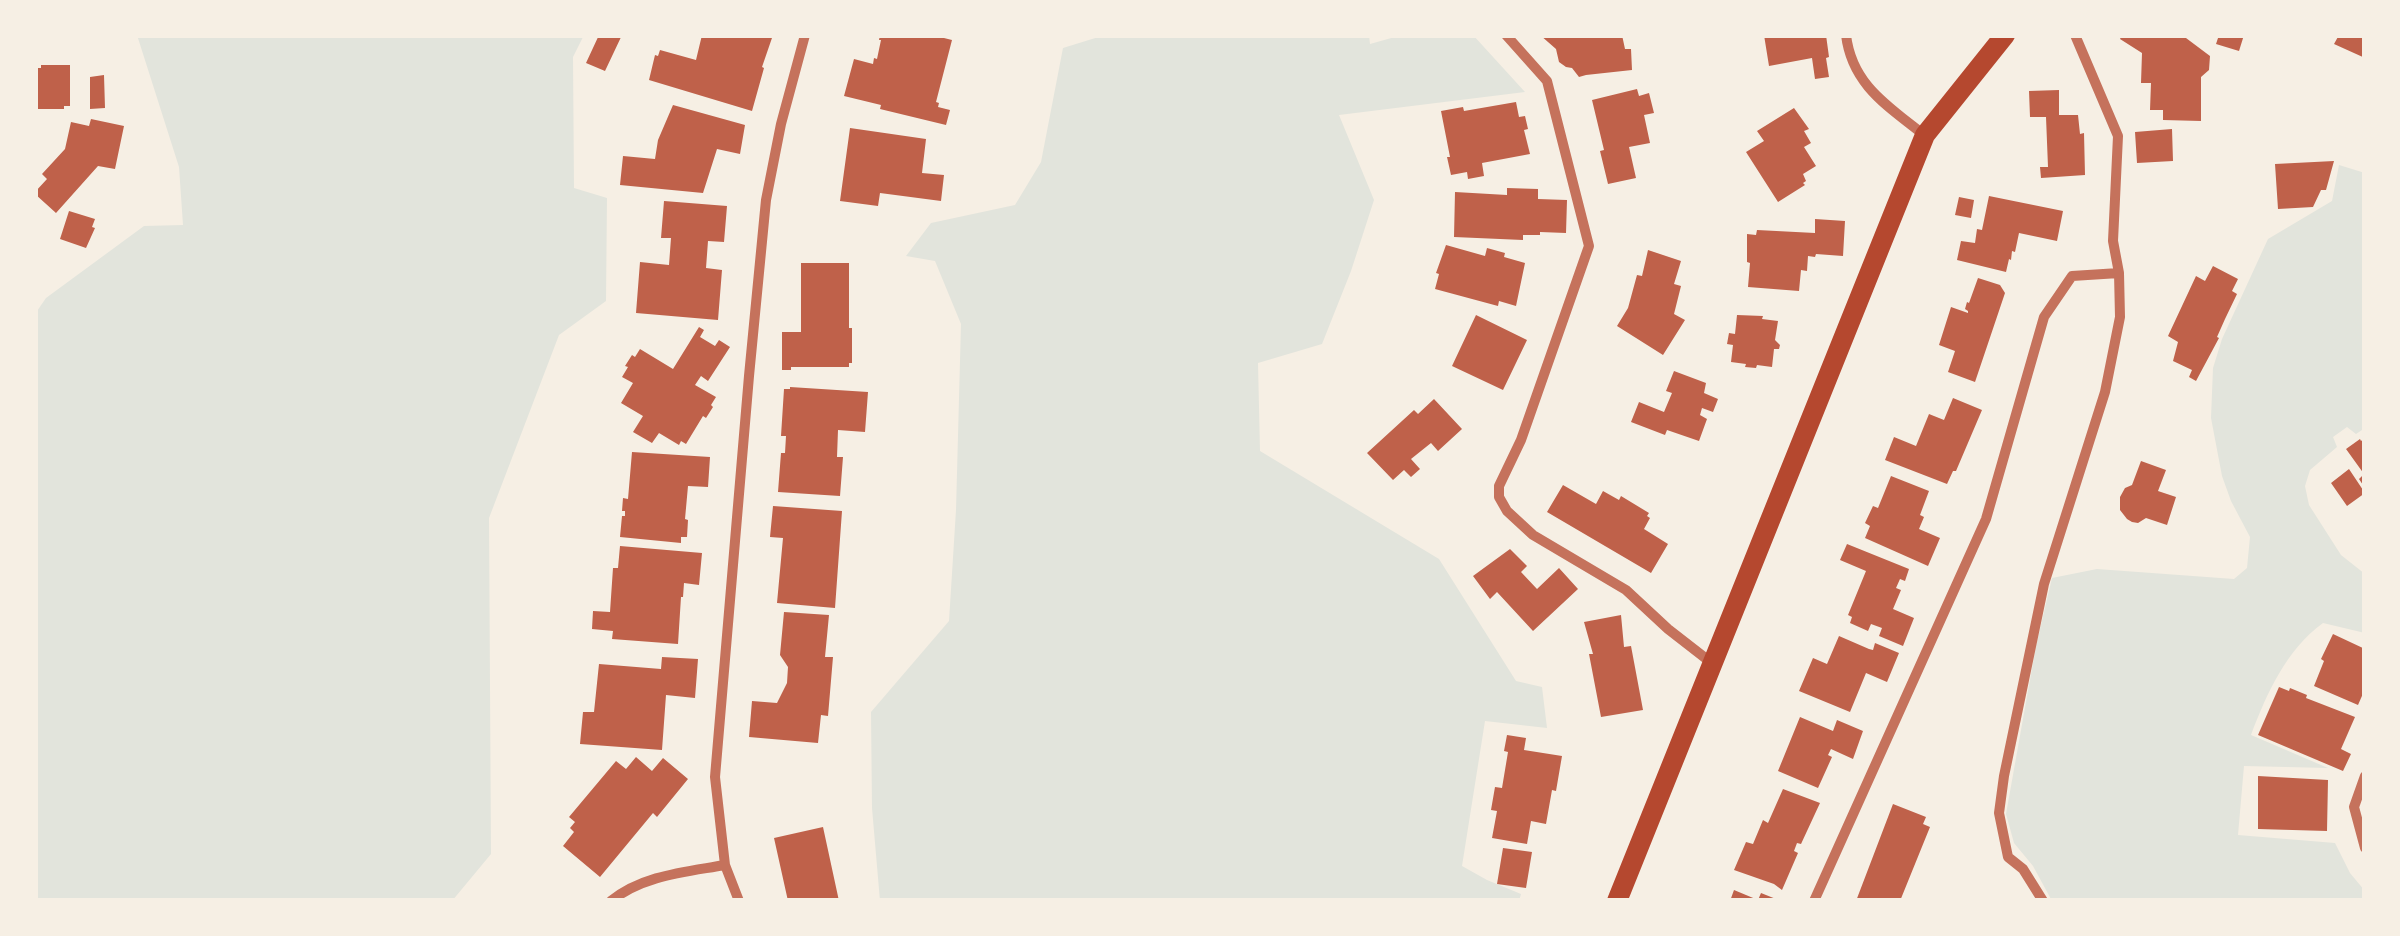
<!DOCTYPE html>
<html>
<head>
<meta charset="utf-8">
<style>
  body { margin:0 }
  #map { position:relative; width:2400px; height:936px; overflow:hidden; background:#f6efe4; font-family:Signika,sans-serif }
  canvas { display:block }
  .frame { position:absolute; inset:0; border:38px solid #f6efe4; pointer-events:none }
</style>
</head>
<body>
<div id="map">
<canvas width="2400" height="936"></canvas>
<div class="frame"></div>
</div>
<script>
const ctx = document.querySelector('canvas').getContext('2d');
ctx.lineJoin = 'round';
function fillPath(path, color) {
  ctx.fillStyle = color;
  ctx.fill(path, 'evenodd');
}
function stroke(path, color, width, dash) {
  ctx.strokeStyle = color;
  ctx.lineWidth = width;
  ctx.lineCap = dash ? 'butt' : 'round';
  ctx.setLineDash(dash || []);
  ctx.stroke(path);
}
fillPath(new Path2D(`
  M137,35H584L573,57L574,188L607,198L606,301L559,335L489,518L491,854L452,901H35V314L46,298L144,226L183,225L179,167Z
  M1105,35H1369L1370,44L1402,35H1473L1525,92L1339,115L1374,200L1351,271L1322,344L1258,363L1260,451L1439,559L1516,681L1542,687L1547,728L1485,721L1462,866L1487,880L1521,894L1519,901H880L872,808L871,712L949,621L956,510L961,324L935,261L906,256L931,223L1015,205L1041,162L1063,48Z
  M2339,165L2365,173V428L2356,434L2347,427L2333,437L2337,447L2310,470L2305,486L2309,505L2341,555L2365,574V633L2323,623C2286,650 2267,693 2251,735L2328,768L2244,766L2238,835L2335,843L2350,873L2365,891V901H2052L2033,866L2014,843L2006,814L2036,646L2052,578L2097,569L2234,579L2247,568L2250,537L2231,501L2222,476L2211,418L2213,368L2222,339L2268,239L2332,201Z`), '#e2e4dc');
fillPath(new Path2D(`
  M599,35H622L605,71L586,63Z
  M702,35H773L762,67L764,68L752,111L649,80L655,55L658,56L660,50L696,60Z
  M880,35H932L952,40L936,102L939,103L938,107L950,110L946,125L880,109L881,105L844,96L854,59L873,64L874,58L877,59L881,40H879Z
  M1540,35H1622L1625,49H1631L1632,70L1586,75L1579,77L1572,68L1566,67L1559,62L1556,49Z
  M1764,35H1826L1829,57L1826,58L1829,77L1815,79L1812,58L1769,66Z
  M2122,35H2182L2210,56L2209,70L2201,77V121L2163,120V110H2150L2151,83H2141L2142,53L2120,39Z
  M2219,35H2244L2239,51L2216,44Z
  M2339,35H2365V58L2334,44Z
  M41,65H70V106H64V109H35V68H41Z
  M104,75L105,108L90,109V77Z
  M1637,89L1639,96L1649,93L1654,113L1644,115L1650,143L1629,147L1636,178L1608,184L1600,151L1604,150L1592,100Z
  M2059,90V115H2078L2080,134L2084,133L2085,175L2041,178L2040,167H2048L2046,117H2030L2029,91Z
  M1516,102L1519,117L1525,116L1528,129L1524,130L1530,154L1482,163L1484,176L1468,179L1467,172L1451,175L1447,157H1450L1441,111L1463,107L1464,111Z
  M673,105L745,125L740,154L717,149L703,193L620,185L623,156L655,159L658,140Z
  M1794,108L1809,129L1804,131L1811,143L1804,147L1816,166L1803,174L1806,181L1803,183L1805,185L1778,202L1746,152L1764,141L1757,131Z
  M91,119L124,126L115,169L98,166L56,213L35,194V192L47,179L42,174L65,149L71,122L89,126Z
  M850,128L926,139L922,173L944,175L941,201L880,193L878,206L840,201Z
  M2172,129L2173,161L2137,163L2135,132Z
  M2334,161L2326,190H2321L2313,207L2278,209L2275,164Z
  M1507,188L1538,189V199L1567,200L1566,233L1540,232V235H1523V240L1454,237L1455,192L1507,195Z
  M1989,196L2063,211L2057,241L2019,233L2015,252L2012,251L2011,260L2009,259L2006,272L1957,260L1961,241L1975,243L1977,229L1982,230Z
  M1959,197L1974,200L1971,218L1955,215Z
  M664,201L727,206L724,242L708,241L706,268L722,270L718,320L636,313L640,262L669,265L671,238H661Z
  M69,211L95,219L92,227L95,228L86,248L60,239Z
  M1815,219L1845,221L1843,256L1816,254L1815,257L1808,256L1807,271L1801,270L1799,291L1748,287L1750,263L1747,262V234L1756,235L1757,230L1815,233Z
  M1446,245L1485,256L1487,248L1505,253L1504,257L1525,263L1516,306L1499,301L1498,306L1435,289L1439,274L1436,273Z
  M1648,250L1681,261L1674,284L1681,286L1674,314L1685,320L1663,355L1617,326L1628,308L1637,275L1642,276Z
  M801,263H849V328H852V363H849V367H791V370H782V332H801Z
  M2213,266L2238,279L2232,291L2237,294L2225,319L2217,337L2219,338L2196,381L2189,377L2192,370L2173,361L2178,342L2168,336L2196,276L2205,281Z
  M1978,278L2000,285L2005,293L1975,382L1948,372L1955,351L1939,345L1951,307L1968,313V311L1965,309L1967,302L1969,303Z
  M1476,315L1527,340L1503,390L1452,366Z
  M1737,315L1763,316L1762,319L1778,321L1775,340L1780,345L1779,349H1774L1772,367L1757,365L1756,368L1745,367L1746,364L1731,362L1733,345L1727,344L1729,333L1735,334Z
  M699,327L704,330L700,337L715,346L719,340L730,347L708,381L701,376L695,385L716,397L711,405L713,407L706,418L703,416L686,444L681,441L679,445L659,433L652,443L633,432L643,416L621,403L633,383L622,377L628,367L625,366L632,355L635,357L640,349L673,369Z
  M1674,371L1706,383L1704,393L1718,399L1713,412L1702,408L1700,415L1707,419L1699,441L1667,430L1665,435L1631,422L1639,402L1664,412L1672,393L1666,391Z
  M790,387L868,392L865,432L838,430L837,457H843L840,496L778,492L781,453H785L786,436H781L784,389H790Z
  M1953,398L1982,410L1956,471H1953L1947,484L1885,460L1894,437L1916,446L1929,414L1944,420Z
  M1434,399L1462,429L1438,451L1431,443L1411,459L1420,469L1411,477L1404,470L1393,480L1367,453L1414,410L1418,414Z
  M2365,438V488L2359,479L2364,474L2346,449L2360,439L2361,441Z
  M632,452L710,457L708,487L688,486L685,519L688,520L687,537H681V543L620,537L622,516H625V511H622L623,498L628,499Z
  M2141,461L2166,470L2158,491L2176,497L2167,525L2146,518L2138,523L2132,522L2127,519L2120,510V497L2125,488L2132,485Z
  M2349,469L2365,493L2347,506L2331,483Z
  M1891,476L1929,491L1920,515L1924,517L1919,529L1940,538L1928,566L1865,538L1870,526L1865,523L1873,506L1878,508Z
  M1563,485L1596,504L1603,491L1619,500L1621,496L1649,513L1647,516L1650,518L1644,529L1668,544L1651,573L1547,512Z
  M773,506L842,511L835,608L777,603L783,538L770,537Z
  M1847,544L1909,569L1905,581L1900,579L1896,588L1901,590L1893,609L1914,618L1903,646L1879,636L1882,628L1871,624L1868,631L1850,623L1852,617L1848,615L1866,571L1840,560Z
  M620,546L702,553L699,585L684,583L683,597H681L678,644L612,639L613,631L592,629L593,611L610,612L613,568H618Z
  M1510,549L1527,566L1521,572L1537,589L1559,568L1578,589L1533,631L1497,592L1490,599L1473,576Z
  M784,612L829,615L825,657H833L828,716L821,715L818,743L749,737L752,701L777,703L787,683L788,667L780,655Z
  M1621,615L1624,647L1631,646L1643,710L1601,717L1589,654H1593L1584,622Z
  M2333,634L2365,649V689L2358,705L2314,686L2324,661L2321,659Z
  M1839,636L1869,649L1873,650L1875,643L1899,653L1887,682L1866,673L1850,712L1799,691L1813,658L1827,664Z
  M662,657L698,659L695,698L666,695L662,750L580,744L583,712H594L599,664L661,669Z
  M2279,687L2289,691L2290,688L2307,695L2306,698L2355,717L2341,749L2351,754L2343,771L2258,735Z
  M1800,717L1833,731L1837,720L1863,731L1853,759L1831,749L1828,755L1832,757L1818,788L1778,771Z
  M1507,735L1526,738L1524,750L1562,756L1556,791L1552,790L1546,824L1531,821L1527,844L1492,838L1497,811L1491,810L1495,787L1502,788L1508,752L1504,751Z
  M636,757L652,771L663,758L688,779L657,817L653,813L600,877L563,846L574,832L570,828L575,822L569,817L616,761L626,769Z
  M2258,776L2328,780L2327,831L2258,829Z
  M1783,789L1820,803L1801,844L1797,843L1794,851L1798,853L1782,890L1774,884L1734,870L1746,842L1753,844L1763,820L1768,823Z
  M1893,804L1926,817L1923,824L1930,827L1900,901H1856Z
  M823,827L839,901H788L774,838Z
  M1503,848L1532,852L1526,888L1497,884Z
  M1734,890L1758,900L1761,893L1781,901H1730Z`), '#bf614a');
stroke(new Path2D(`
  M1506,35L1547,81L1589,246L1521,440L1499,486V497L1507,511L1533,535L1626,590L1668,629L1713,664
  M1846,35C1852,85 1888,106 1924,135
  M2365,776L2354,807L2365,848
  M611,901C643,875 686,872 725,865
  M739,901L725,865L715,777L749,376L766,200L781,124L805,35
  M1814,901L1986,519L2044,317L2072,276L2119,273
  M2043,901L2023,869L2008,857L1999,813L2004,776L2044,584L2105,392L2120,317L2119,273L2113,241L2118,136L2075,35`), '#c5725c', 10);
stroke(new Path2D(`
  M1617,901L1925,135L2005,35`), '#b5482f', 20);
</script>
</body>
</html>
